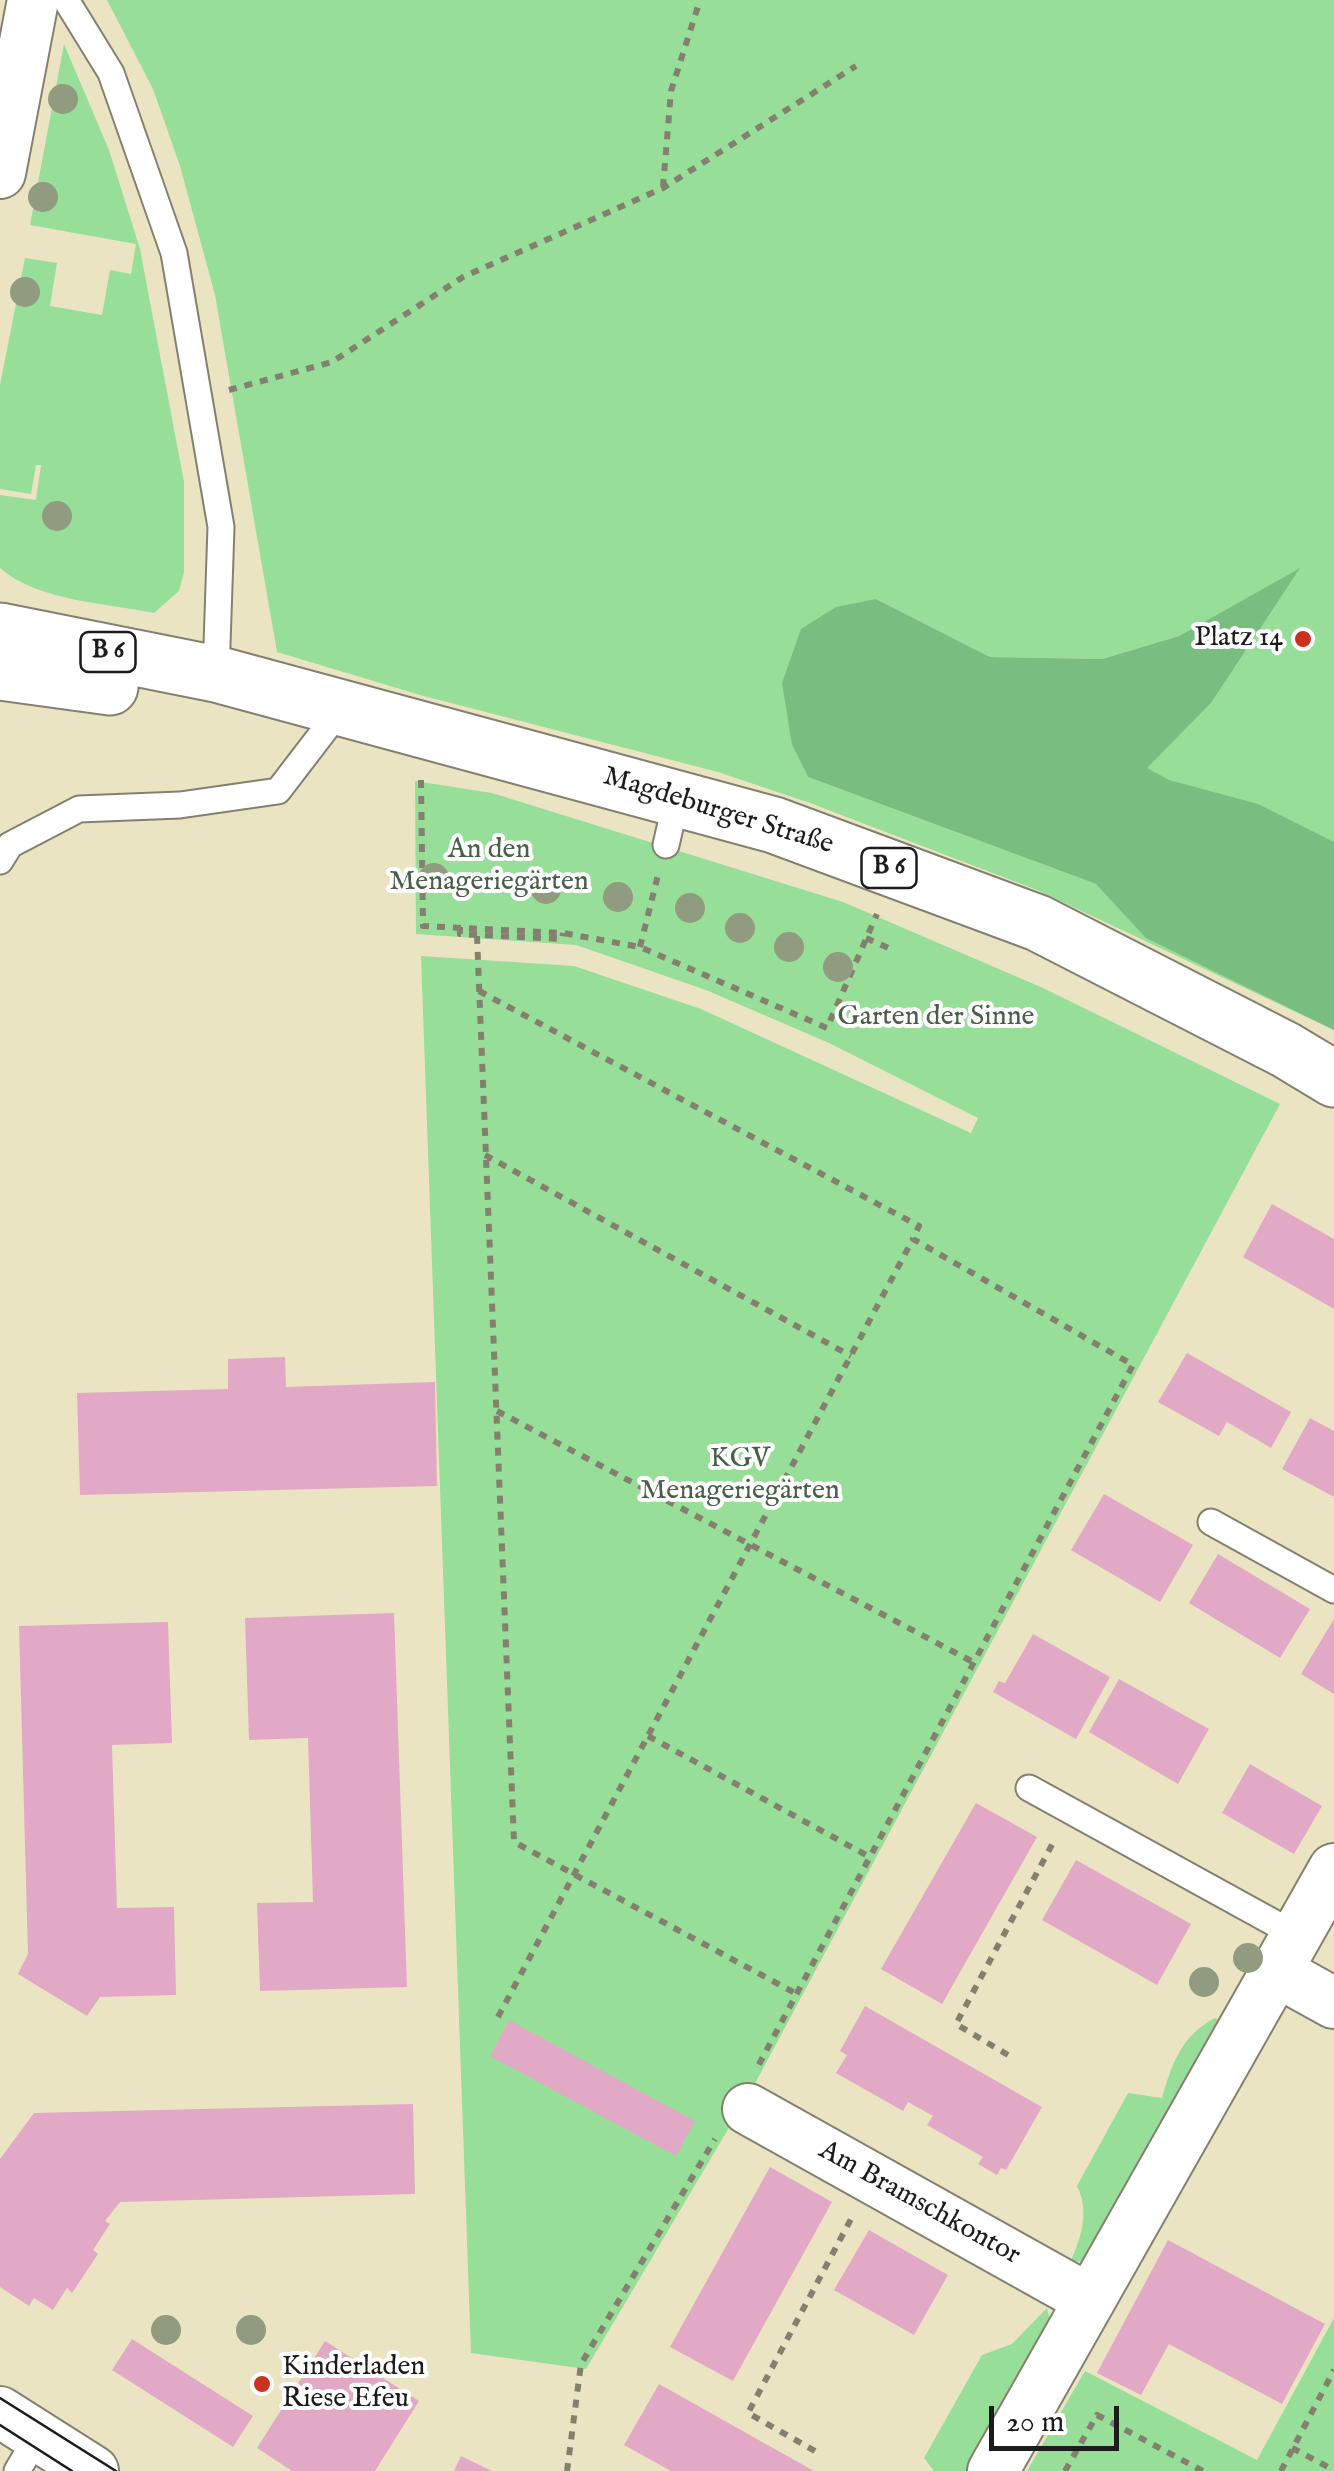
<!DOCTYPE html>
<html>
<head>
<meta charset="utf-8">
<style>
  body { margin:0 }
  #map { position:relative; width:1334px; height:2471px; overflow:hidden; background:#ebe4c3; font-family:"IM FELL English",serif }
  canvas { display:block }
  .scale { position:absolute; left:989px; top:2406px; width:130px; height:45px; box-sizing:border-box; border:5px solid #1c1c1c; border-top:0; padding-left:12px; font-size:30px; line-height:35px; white-space:nowrap; color:#1c1c1c; -webkit-text-stroke:8px #fff; paint-order:stroke }
</style>
</head>
<body>
<div id="map">
<canvas width="1334" height="2471"></canvas>
<div class="scale">20 m</div>
</div>
<script>
const ctx = document.querySelector('canvas').getContext('2d');
ctx.lineJoin = 'round';
function fillPath(path, color) {
  ctx.fillStyle = color;
  ctx.fill(path, 'evenodd');
}
function stroke(path, color, width, dash) {
  ctx.strokeStyle = color;
  ctx.lineWidth = width;
  ctx.lineCap = dash ? 'butt' : 'round';
  ctx.setLineDash(dash || []);
  ctx.stroke(path);
}
function drawText(font, color, halo, rows, align = 'center') {
  ctx.font = font + ' "IM FELL English",serif';
  ctx.lineWidth = 8;
  ctx.setLineDash([]);
  ctx.textBaseline = 'middle';
  ctx.strokeStyle = halo;
  ctx.fillStyle = color;
  for (const [text, x, y, turn = 0] of rows) {
    ctx.save();
    ctx.translate(x, y);
    ctx.rotate((+turn || 0) * Math.PI / 180);
    ctx.textAlign = isNaN(turn) ? turn : align;
    if (halo) ctx.strokeText(text, 0, 0);
    ctx.fillText(text, 0, 0);
    ctx.restore();
  }
}
fillPath(new Path2D(`
  M107,0H1334V1030L1037,890L810,803L718,772L420,695L277,652L215,295L180,166L153,89ZM1297,570L1211,703L1146,768L1096,884L808,777L792,745L876,599L990,657L1102,659L1179,636Z
  M64,44L109,150L140,249L184,482V572L179,591L154,613C106,603 37,601 0,568V495L36,500L41,465H36L31,494L0,489V385L25,258L57,263L50,306L102,315L110,270L131,274L136,244L30,225Z
  M415,781L492,793L843,902L1043,988L1280,1104L752,2089L586,2369L471,2353L421,956L574,966L701,1009L971,1133L978,1118L829,1043L706,990L576,945L416,934Z
  M1215,2018L1221,2021L1091,2259L1070,2263C1081,2238 1090,2212 1077,2186L1128,2093L1162,2098C1172,2063 1182,2035 1215,2018Z
  M1047,2308L1052,2328L971,2471H934L924,2458L982,2355L1012,2344Z
  M1334,2318V2471H1027L1085,2371L1257,2460Z`), '#97de98');
fillPath(new Path2D(`
  M1300,568L1211,703L1147,768L1169,780L1258,804L1334,842V1030L1146,938L1096,884L808,777L792,745L782,683L801,629L836,607L876,599L990,657L1102,659L1179,636Z`), '#79bd80');
fillPath(new Path2D(`
  M1272,1204L1334,1239V1309L1243,1257Z
  M1187,1353L1291,1412L1271,1448L1227,1422L1219,1436L1158,1402Z
  M285,1357L286,1387L435,1382L437,1486L80,1495L77,1393L228,1389V1359Z
  M1310,1418L1334,1431V1497L1282,1469Z
  M1104,1494L1193,1545L1160,1602L1071,1550Z
  M1218,1554L1310,1609L1280,1658L1189,1603Z
  M394,1613L407,1987L260,1991L257,1903L313,1902L308,1738L249,1740L245,1618Z
  M1334,1619V1694L1301,1674Z
  M168,1622L172,1743L112,1745L117,1908L174,1907L176,1995L100,1997L87,2016L18,1974L28,1954L19,1626Z
  M1033,1634L1110,1677L1076,1739L993,1692L999,1681L1005,1683Z
  M1119,1679L1209,1729L1178,1784L1089,1732Z
  M1250,1764L1322,1806L1294,1854L1222,1813Z
  M976,1803L1037,1837L942,2004L881,1969Z
  M1076,1860L1191,1924L1157,1985L1042,1920Z
  M865,2006L1042,2107L1006,2170L1001,2168L997,2175L978,2164L983,2157L927,2125L933,2116L908,2102L903,2111L836,2073L847,2055L840,2051Z
  M509,2020L695,2121L676,2156L490,2056Z
  M413,2104L415,2194L120,2202L105,2221L110,2224L93,2250L98,2254L72,2293L67,2288L53,2310L34,2298L29,2306L0,2287V2159L34,2113Z
  M770,2167L832,2202L733,2381L670,2347Z
  M869,2230L948,2275L914,2335L834,2290Z
  M1168,2240L1325,2324L1282,2404L1169,2344L1141,2395L1097,2373Z
  M132,2339L253,2416L233,2447L112,2370Z
  M325,2341L419,2401L375,2471H292L257,2448Z
  M659,2384L814,2471H671L624,2445Z
  M461,2456L492,2471H454Z`), '#e1a9c5');
const service = new Path2D(`
  M66,0L111,73L174,253L221,527L216,674
  M666,845L677,797
  M0,861L10,845L79,809L180,805L278,791L334,718
  M1211,1522L1334,1590
  M1029,1788L1296,1935
  M17,2471L38,2436`);
const minor = new Path2D(`
  M0,173L33,0
  M1276,1971L1334,2003
  M748,2109L1090,2300
  M0,2412L93,2471
  M993,2471L1334,1869`);
const primary = new Path2D(`
  M0,631L216,674L774,825L1038,923L1286,1050L1334,1079
  M0,672L110,687`);
stroke(service, '#848070', 29);
stroke(minor, '#848070', 54);
stroke(primary, '#848070', 59);
stroke(new Path2D(`
  M663,187L671,91L700,0
  M229,390L332,362L463,277L663,188L856,66
  M421,780L423,926L563,933L640,947L827,1028L877,914
  M460,927V934L562,939L563,933
  M477,936L514,1842L797,1994
  M866,938L893,950
  M640,947L658,875
  M479,991L919,1226L913,1239L1133,1365L757,2068
  M485,1155L851,1356
  M497,1411L973,1662
  M648,1736L868,1856
  M498,2017L913,1239
  M1008,2055L956,2024L1054,1841
  M1292,2448L1334,2470
  M815,2451L748,2413L851,2219
  M567,2471L581,2364L715,2139
  M1065,2471L1097,2415L1203,2471
  M1281,2471L1334,2370`), '#848070', 6, [8, 8]);
stroke(service, '#fff', 25);
stroke(minor, '#fff', 50);
stroke(primary, '#fff', 55);
stroke(new Path2D(`
  M0,2398L116,2471
  M0,2425L72,2471`), '#1c1c1c', 2.5);
ctx.fillStyle = '#919b7f';
for (const [x, y] of [
  [63,99],
  [43,197],
  [25,292],
  [57,516],
  [434,878],
  [546,889],
  [618,897],
  [690,908],
  [740,928],
  [789,947],
  [838,967],
  [1248,1958],
  [1204,1982],
  [166,2330],
  [251,2330]
]) {
  ctx.beginPath();
  ctx.arc(x, y, 15, 0, 2 * Math.PI);
  ctx.fill();
}
for (const [x, y, r, color] of [
  [1303,639,10,"#c8321e"],
  [262,2384,10,"#c8321e"]
]) {
  const dot = new Path2D();
  dot.arc(x, y, r, 0, 2 * Math.PI);
  ctx.fillStyle = color;
  ctx.fill(dot);
  stroke(dot, '#fff', 4);
}
for (const [x, y, w] of [
  [108,652,55],
  [889,868,55]
]) {
  const box = new Path2D();
  box.roundRect(x - w / 2, y - 20, w, 40, 8);
  ctx.fillStyle = '#fff';
  ctx.fill(box);
  stroke(box, '#1c1c1c', 2.5);
}
drawText('bold 25px', '#1c1c1c', null, [
  ["B 6",108,652],
  ["B 6",889,868]
]);
drawText('28px', '#1c1c1c', '#fff', [
  ["Platz 14",1283,639],
  ["Kinderladen",282,2368,"left"],
  ["Riese Efeu",282,2400,"left"]
], 'right');
drawText('28px', '#1c1c1c', '#fff', [
  ["Magdeburger Straße",718,812,17],
  ["Am Bramschkontor",919,2204,29]
]);
drawText('28px', '#476047', '#fff', [
  ["An den",489,851],
  ["Menageriegärten",489,883],
  ["Garten der Sinne",936,1018],
  ["KGV",740,1460],
  ["Menageriegärten",740,1492]
]);
</script>
</body>
</html>
